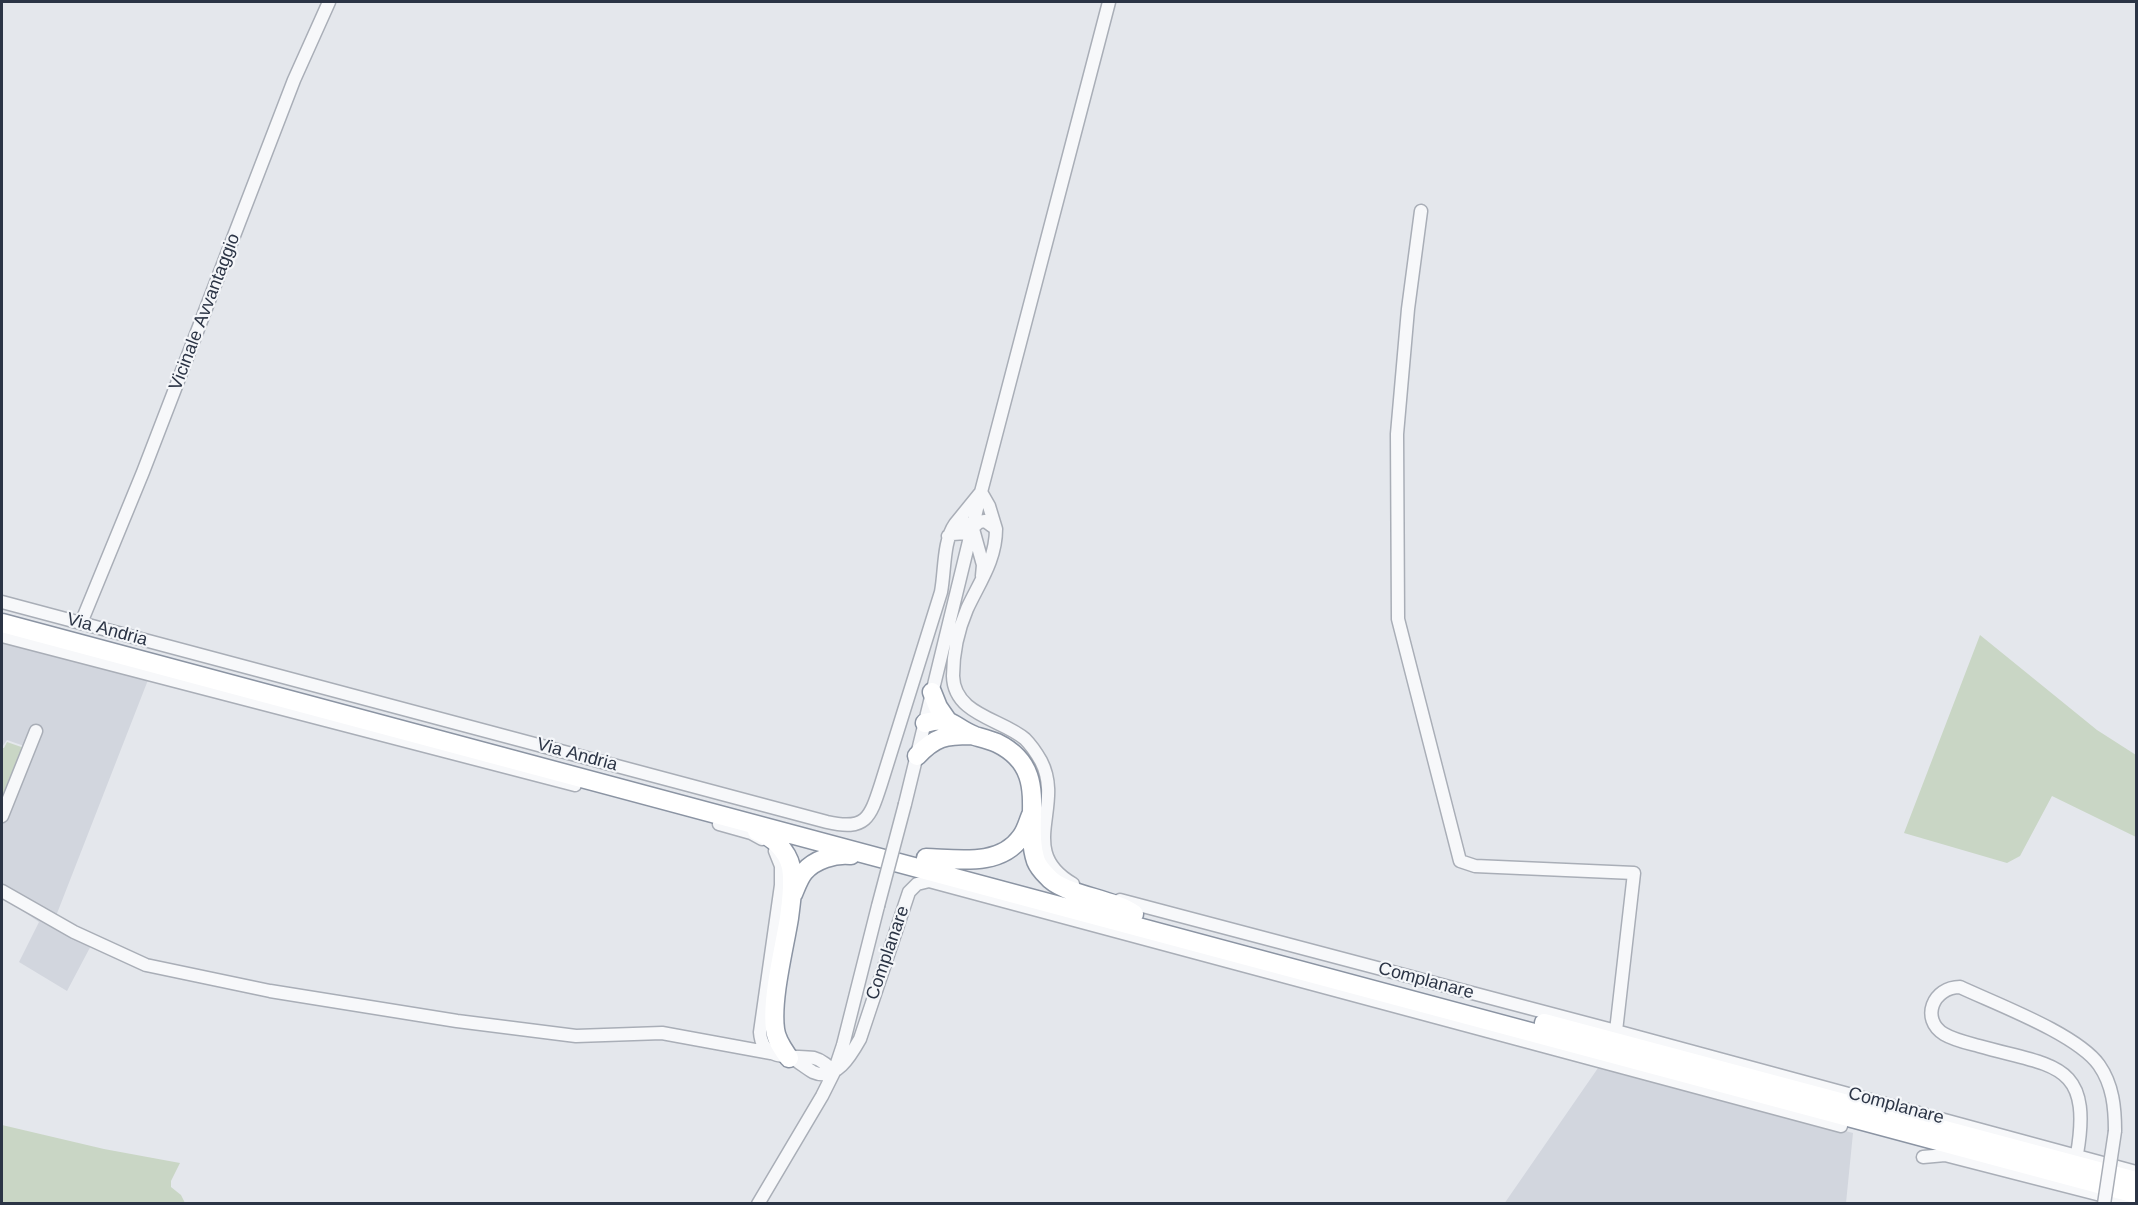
<!DOCTYPE html>
<html>
<head>
<meta charset="utf-8">
<style>
  body { margin:0 }
  #map { position:relative; width:2138px; height:1205px; overflow:hidden; background:#e4e7ec; font-family:Helvetica,sans-serif }
  canvas { display:block }
  .frame { position:absolute; inset:0; border:3px solid #2b3445; pointer-events:none }
</style>
</head>
<body>
<div id="map">
<canvas width="2138" height="1205"></canvas>
<div class="frame"></div>
</div>
<script>
const ctx = document.querySelector('canvas').getContext('2d');
ctx.lineJoin = 'round';
function fillPath(path, color) {
  ctx.fillStyle = color;
  ctx.fill(path, 'evenodd');
}
function stroke(path, color, width, dash) {
  ctx.strokeStyle = color;
  ctx.lineWidth = width;
  ctx.lineCap = dash ? 'butt' : 'round';
  ctx.setLineDash(dash || []);
  ctx.stroke(path);
}
function drawText(font, color, halo, rows, align = 'center') {
  ctx.font = font + ' Helvetica,sans-serif';
  ctx.lineWidth = 4.5;
  ctx.setLineDash([]);
  ctx.textBaseline = 'middle';
  ctx.strokeStyle = halo;
  ctx.fillStyle = color;
  for (const [text, x, y, turn = 0] of rows) {
    ctx.save();
    ctx.translate(x, y);
    ctx.rotate((+turn || 0) * Math.PI / 180);
    ctx.textAlign = isNaN(turn) ? turn : align;
    if (halo) ctx.strokeText(text, 0, 0);
    ctx.fillText(text, 0, 0);
    ctx.restore();
  }
}
fillPath(new Path2D(`
  M2,640L148,680L56,916L95,938L67,991L19,962L39,922L2,897V806L27,747L7,740L2,747Z
  M1598,1068L1853,1133L1846,1203L1504,1204Z`), '#d2d6de');
fillPath(new Path2D(`
  M1980,635L2097,730L2136,755V837L2052,796L2020,856L2007,863L1904,833Z
  M7,742L27,749L2,807V748H4Z
  M2,1125L104,1149L180,1163L171,1181V1187L181,1195L185,1203H2Z`), '#c9d6c5');
const minor = new Path2D(`
  M1421,211L1408,309L1397,434L1398,619L1460,861L1475,866L1634,873L1616,1031
  M955,524L981,492L989,506L996,529
  M973,529L983,565L982,576
  M948,536L952,534L967,533L979,522L985,521L996,529C996,560 979,583 967,609C958,630 953,654 953,676C954,715 1002,719 1025,739C1031,745 1037,754 1041,761C1065,807 1016,851 1073,884
  M2,602L827,822C866,831 870,818 881,784L941,592C945,571 943,541 955,524L966,523L972,527
  M81,623L143,472L294,80L329,2
  M2,636L575,785
  M905,804L981,492L1109,2
  M2,816L36,731
  M719,824L751,833L762,839
  M775,851L781,866V885L760,1032C762,1063 792,1055 814,1058C822,1060 828,1066 834,1072
  M2,891L74,932L146,965L270,991L457,1021L576,1036L662,1033L771,1053
  M1120,900L1616,1031L2136,1172
  M792,1058C799,1062 806,1068 813,1072C836,1082 851,1055 860,1039L909,892L917,884L929,881L1841,1126
  M2077,1154C2093,1061 2053,1067 1979,1046C1968,1043 1954,1040 1944,1034C1920,1019 1933,987 1960,987C1996,1004 2077,1034 2099,1065C2113,1085 2115,1108 2115,1131
  M1923,1157L1945,1155L2136,1204
  M758,1204L822,1096L834,1072L843,1045L878,906`);
const highway = new Path2D(`
  M2,623L2136,1194
  M932,692L938,707L947,720
  M925,723C952,715 952,727 975,736C982,738 990,740 997,743C1052,770 1022,819 1036,861C1038,866 1043,872 1047,876C1062,895 1112,898 1134,914
  M917,756C935,737 945,735 971,735
  M757,831C773,837 787,850 791,867C794,883 791,902 789,918C784,949 771,999 775,1029C776,1040 783,1049 789,1058
  M926,858C958,859 1000,867 1021,837C1026,831 1028,822 1031,815
  M793,894C796,887 799,878 804,872C814,860 835,853 851,855
  M1544,1023L2136,1181`);
stroke(minor, '#a9aeb7', 15);
stroke(highway, '#8b94a3', 21);
stroke(minor, '#f7f8fa', 12);
stroke(highway, '#fff', 18);
const minorBridge = new Path2D(`
  M878,906L905,804
  M2104,1204L2115,1131`);
stroke(minorBridge, '#a9aeb7', 15, []);
stroke(minorBridge, '#f7f8fa', 12);
drawText('18px', '#2b3445', '#f4f6f9', [
  ["Vicinale Avvantaggio",205,312,-69],
  ["Via Andria",107,630,15],
  ["Via Andria",577,755,15],
  ["Complanare",888,953,-71],
  ["Complanare",1426,981,15],
  ["Complanare",1896,1106,15]
]);
</script>
</body>
</html>
